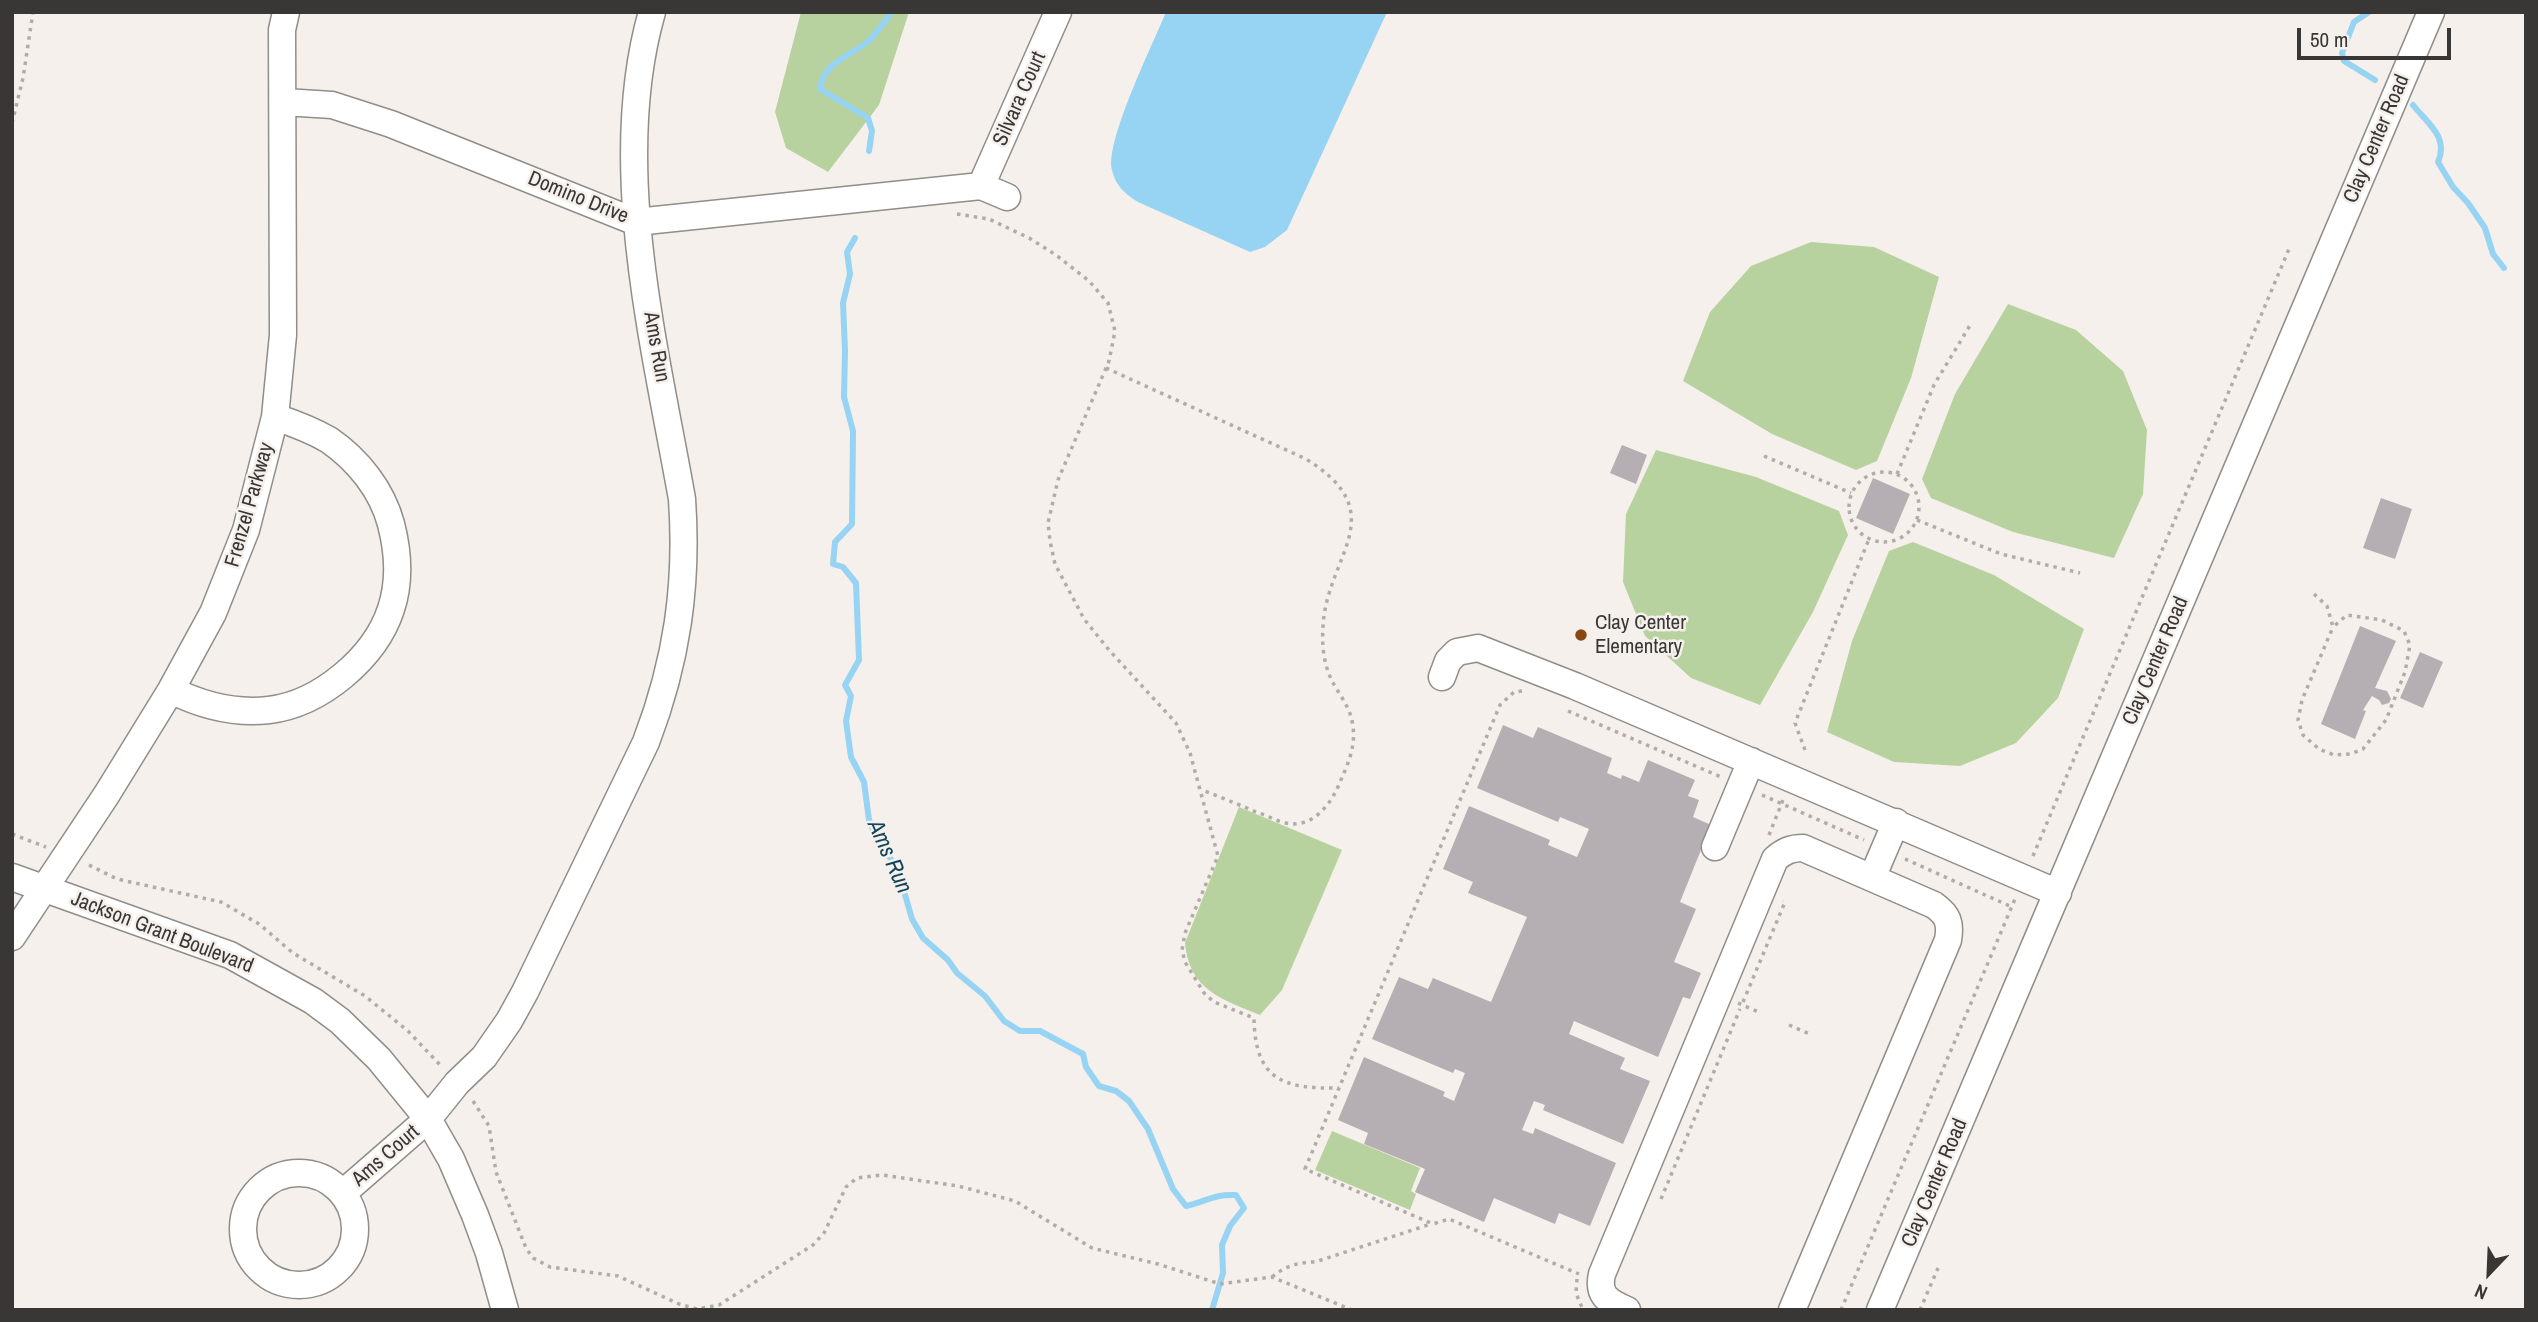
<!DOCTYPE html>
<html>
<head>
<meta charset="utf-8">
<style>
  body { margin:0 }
  #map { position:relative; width:2538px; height:1322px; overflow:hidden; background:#f5f0eb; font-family:"Archivo Narrow",sans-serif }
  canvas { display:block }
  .frame { position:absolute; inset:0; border:14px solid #393735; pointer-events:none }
  .north { position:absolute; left:2454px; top:1238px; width:70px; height:70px; -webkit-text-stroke:5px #f5f0eb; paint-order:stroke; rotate:203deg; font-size:19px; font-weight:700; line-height:28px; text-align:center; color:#393735 }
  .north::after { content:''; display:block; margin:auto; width:24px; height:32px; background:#393735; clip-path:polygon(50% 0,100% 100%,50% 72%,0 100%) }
  .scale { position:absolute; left:2297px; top:28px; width:154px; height:32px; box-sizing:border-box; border:4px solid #393735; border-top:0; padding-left:9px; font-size:21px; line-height:24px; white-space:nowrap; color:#393735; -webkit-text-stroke:5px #f5f0eb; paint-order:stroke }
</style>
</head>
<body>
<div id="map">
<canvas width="2538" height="1322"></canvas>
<div class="frame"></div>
<div class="north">N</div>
<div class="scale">50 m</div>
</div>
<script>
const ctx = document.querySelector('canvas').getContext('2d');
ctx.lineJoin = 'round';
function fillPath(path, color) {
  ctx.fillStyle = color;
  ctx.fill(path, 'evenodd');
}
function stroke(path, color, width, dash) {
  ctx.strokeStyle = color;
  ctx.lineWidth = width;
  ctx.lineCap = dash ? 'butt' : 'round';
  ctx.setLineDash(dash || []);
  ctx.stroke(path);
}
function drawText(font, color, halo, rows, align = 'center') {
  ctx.font = font + ' "Archivo Narrow",sans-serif';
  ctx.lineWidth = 5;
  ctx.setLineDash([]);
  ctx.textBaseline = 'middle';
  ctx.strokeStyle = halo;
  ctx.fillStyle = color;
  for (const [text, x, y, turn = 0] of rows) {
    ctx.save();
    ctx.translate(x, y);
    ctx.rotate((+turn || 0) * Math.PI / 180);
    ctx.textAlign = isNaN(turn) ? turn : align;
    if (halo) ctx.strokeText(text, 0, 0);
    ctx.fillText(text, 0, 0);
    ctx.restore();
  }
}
fillPath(new Path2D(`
  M801,12H909L879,105L828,172L786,148L775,112Z
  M1811,242L1874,247L1939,277L1911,378L1877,461L1856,470L1772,434L1683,381L1710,312L1751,266Z
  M2008,304L2076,330L2123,371L2147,430L2143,494L2114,558L2013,532L1931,498L1922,479L1955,394Z
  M1656,450L1756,477L1839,511L1848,535L1813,612L1760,705L1691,678L1645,636L1623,582L1626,514Z
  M1913,542L1994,575L2084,629L2058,698L2016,743L1960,766L1894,762L1827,732L1852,641L1889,551Z
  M1239,807L1342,850L1282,990L1260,1015C1223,1000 1189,990 1185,943Z
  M1332,1131L1420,1168L1411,1191L1416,1194L1410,1210L1315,1170Z`), '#b8d29f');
fillPath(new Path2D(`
  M1166,12H1387L1287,230L1265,247L1250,252L1138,202C1125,194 1115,185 1112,170C1105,141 1153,44 1166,12Z`), '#97d3f3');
stroke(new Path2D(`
  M2369,12L2354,22L2342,53L2344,61L2375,80
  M2413,105C2428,124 2449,137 2438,162L2453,187L2468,203L2485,228L2493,254L2504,268
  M869,151L872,131L868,118L820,89C823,63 848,57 866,43C876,35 884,22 892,12
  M855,238L847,252L850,274L843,303L845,351L844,397L853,431L852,524L835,542L833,564L843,567L856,583L859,660L845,685L851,696L846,721L851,757L864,782L869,820L879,844L897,867L912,919L923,938L948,960L957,973L985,996L1004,1021L1020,1031H1040L1083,1054L1086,1067L1099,1086L1116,1091L1129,1101L1148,1129L1173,1189L1186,1206C1207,1201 1214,1194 1236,1195L1244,1208L1230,1226L1222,1245L1223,1273L1212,1310`), '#97d3f3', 6);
fillPath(new Path2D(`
  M1622,445L1647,455L1636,484L1610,473Z
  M1873,478L1910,494L1893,534L1856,518Z
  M2381,498L2412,509L2395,559L2363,548Z
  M2360,626L2396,641L2375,688L2387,691L2391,699L2389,703L2382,705L2379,700L2372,696L2363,710L2366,711L2355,739L2321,724Z
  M2420,652L2443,662L2423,708L2400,698Z
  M1503,725L1533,738L1538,727L1612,758L1607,773L1621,779L1622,775L1639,782L1648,760L1695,780L1688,796L1699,800L1693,817L1711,825L1680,902L1696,909L1674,962L1701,973L1690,999L1683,997L1658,1057L1574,1021L1569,1034L1625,1058L1620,1069L1650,1081L1623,1144L1543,1110L1545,1105L1534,1101L1522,1130L1533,1134L1535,1128L1616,1163L1590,1226L1559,1213L1555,1224L1494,1198L1484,1222L1415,1192L1425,1169L1364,1144L1368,1133L1338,1120L1364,1057L1445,1092L1443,1096L1454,1101L1465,1073L1455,1069L1453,1073L1372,1039L1399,977L1428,989L1433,978L1491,1002L1527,917L1468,893L1473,882L1443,869L1469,806L1550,840L1548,845L1577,857L1589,829L1560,817L1558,822L1477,788Z`), '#b5afb4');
const minor = new Path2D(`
  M284,102L332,105L391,124L636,222L981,186L1007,197
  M981,186L1058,12
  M1442,677L1448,661L1457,652L1478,648L1575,686L2058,893
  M171,690C201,705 234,714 269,710C320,704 375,658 391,609C400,582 398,551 391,524C382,490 358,460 329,440C312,430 293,423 275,417
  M1715,847L1751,761
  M12,877L230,955L313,1001L340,1021L379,1059L428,1119L451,1159L475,1215L489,1253L505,1310
  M1872,878L1896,822
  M12,937L107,794L171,690L213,613L246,530L275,417L283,335L282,30L286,12
  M243 1229a56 56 0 1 1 112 0a56 56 0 1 1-112 0Z
  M343,1193L428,1119L457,1083L484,1057L509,1021L525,992L646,742C677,661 688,585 682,499C655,346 608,165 652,12
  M1627,1310C1608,1302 1597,1295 1602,1274L1775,859C1784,851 1791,848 1803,848L1934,905C1948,915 1951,923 1948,940L1792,1310
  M1880,1310L2431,12`);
stroke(minor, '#918d88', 29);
stroke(new Path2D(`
  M12,123L23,78L33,12
  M957,214L989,219L1029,238L1056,255L1089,281L1108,303L1115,331L1109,361L1058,480L1048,523L1050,541L1055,564L1084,619L1109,650L1176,723L1190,753L1218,856L1185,933L1182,950L1185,962L1204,993L1214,1002L1254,1018C1255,1080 1283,1089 1339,1088
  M1106,368L1306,459C1395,514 1326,556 1323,627C1322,642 1323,659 1329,674C1335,690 1349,704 1352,721C1357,743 1349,762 1340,782C1332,803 1313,829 1286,823C1276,821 1266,815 1256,812C1238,804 1220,797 1202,790
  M1764,456L1851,493
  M1849 507a35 35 0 1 1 70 0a35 35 0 1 1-70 0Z
  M1897,474L1934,385L1972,322
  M1917,520L2001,554L2080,573
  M2314,594L2327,606L2333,627L2347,615L2382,620L2404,631L2410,645L2405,672L2386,720L2363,749L2350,754L2334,755L2319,749L2303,735L2298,720L2302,700L2333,627
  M1522,691L1514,692L1500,705L1305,1169L1433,1224L1449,1219L1579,1274
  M1568,711L1721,777
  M1805,750L1795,723L1869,539
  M1762,795L1864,840
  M12,834L46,847
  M1769,835L1783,800
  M2033,856L2289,249
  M1905,859L2012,907
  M89,865L117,879L221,902L259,924L293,953L365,996L408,1031L442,1067
  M1743,1002L1785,902L1783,901
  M1738,1003L1761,1013
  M1789,1025L1812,1035
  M473,1101L489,1126L496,1172L526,1248L533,1258L550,1267L618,1276L679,1304L697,1309L719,1305L813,1245L824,1233L846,1187L857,1178L882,1175L958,1186L1015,1201L1092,1248L1158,1264L1220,1284L1272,1277L1352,1310
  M1661,1199L1740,1009
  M1272,1277C1285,1266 1299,1262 1315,1262L1431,1224
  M1577,1279L1576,1293L1583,1310
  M1841,1310L2015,899
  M1920,1310L1938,1268`), '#b0aca9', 3.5, [3.5, 5]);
stroke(minor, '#fff', 26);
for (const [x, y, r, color] of [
  [1581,635,7,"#894813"]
]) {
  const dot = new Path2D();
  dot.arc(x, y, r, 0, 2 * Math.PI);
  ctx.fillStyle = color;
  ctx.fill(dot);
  stroke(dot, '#f5f0eb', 2.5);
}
drawText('21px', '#393735', '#f5f0eb', [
  ["Silvara Court",1020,99,-66],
  ["Clay Center Road",2377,139,-67],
  ["Domino Drive",578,198,22],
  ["Ams Run",656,347,80],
  ["Frenzel Parkway",250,505,-74],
  ["Clay Center Road",2156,661,-67],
  ["Jackson Grant Boulevard",162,933,21],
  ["Ams Court",386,1156,-41],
  ["Clay Center Road",1935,1183,-67]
]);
drawText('21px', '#393735', '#f5f0eb', [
  ["Clay Center",1595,623],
  ["Elementary",1595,647]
], 'left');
drawText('italic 23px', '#13445b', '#f5f0eb', [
  ["Ams Run",889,857,66]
]);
</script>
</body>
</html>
